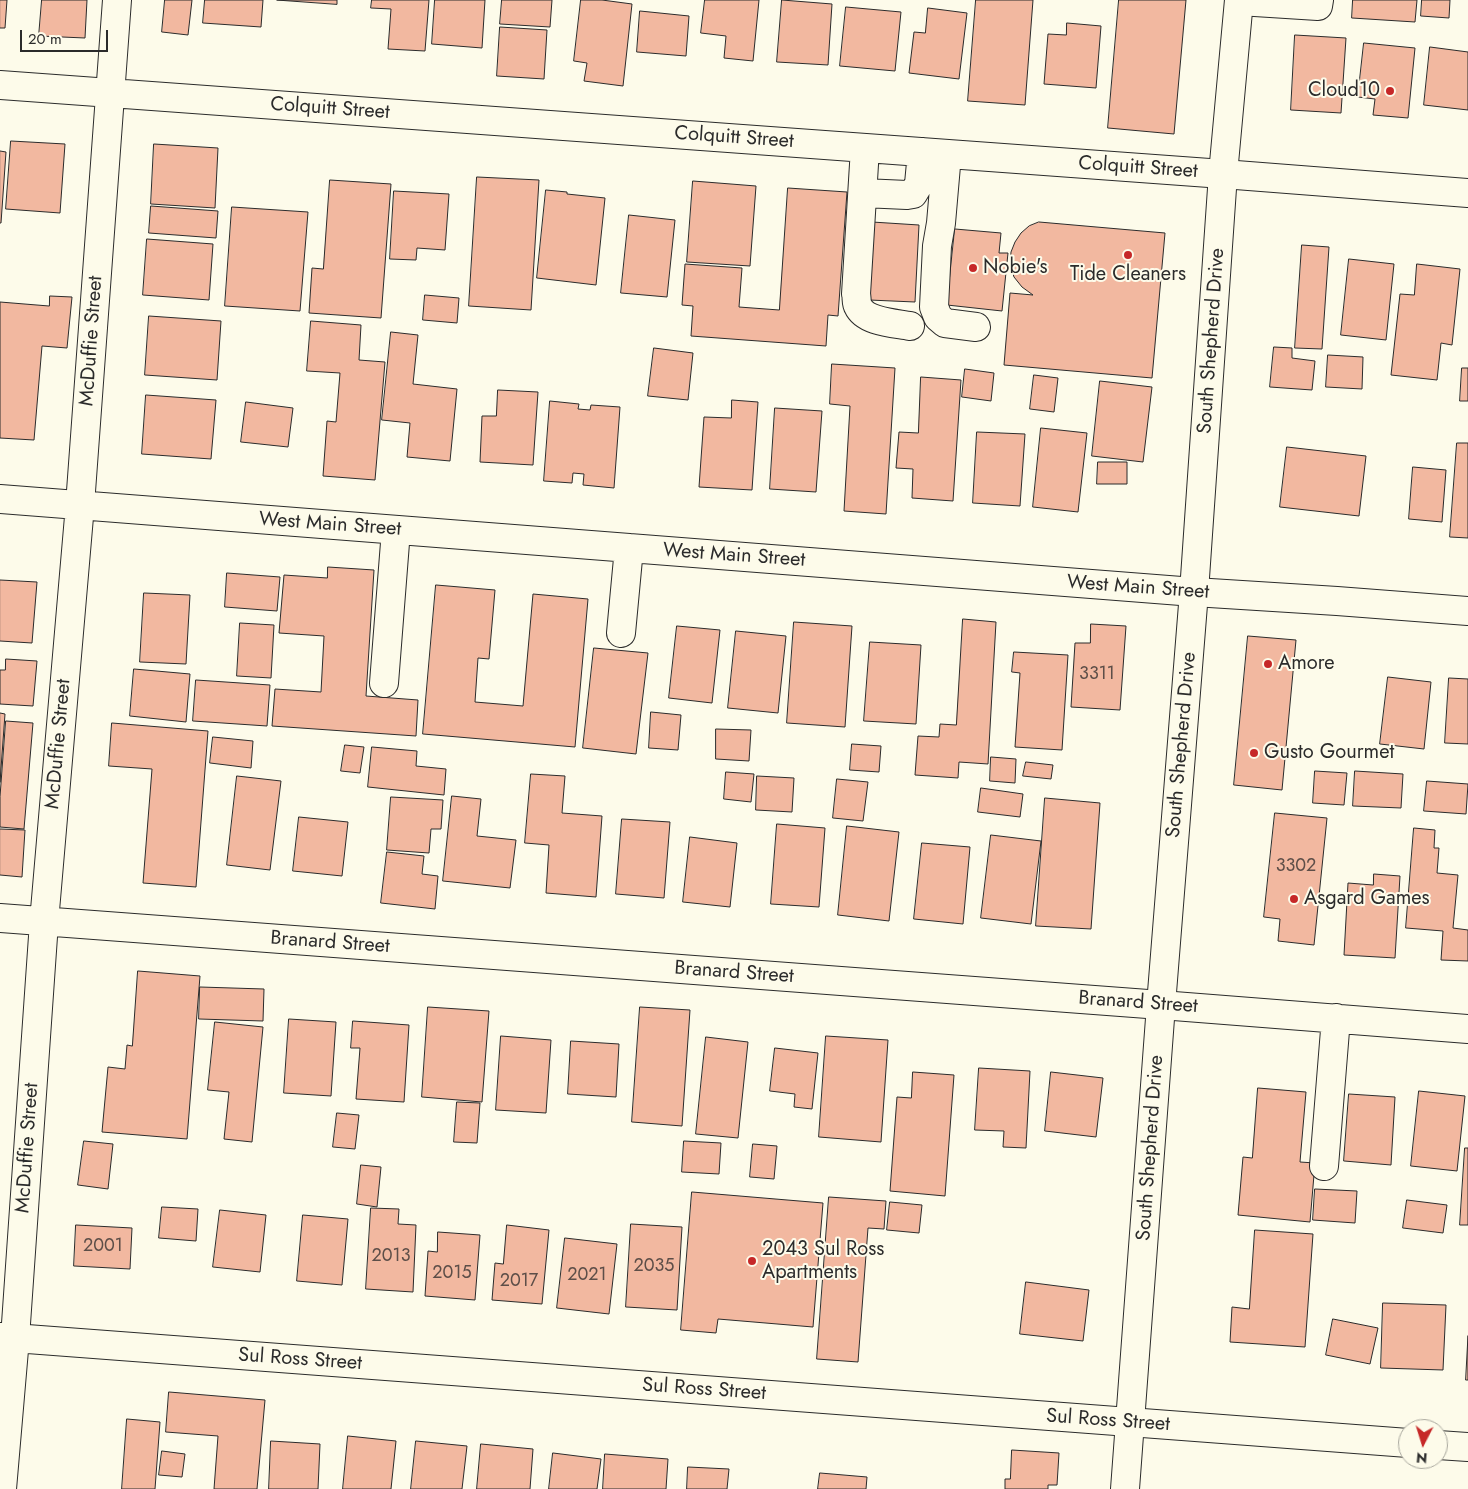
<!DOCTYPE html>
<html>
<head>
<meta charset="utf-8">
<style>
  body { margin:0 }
  #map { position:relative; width:1468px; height:1489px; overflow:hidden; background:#fdfbea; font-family:Jost,sans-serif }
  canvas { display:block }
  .north { position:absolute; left:1398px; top:1419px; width:50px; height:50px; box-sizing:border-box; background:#fdfbea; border:1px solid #a9a89e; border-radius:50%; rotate:185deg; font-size:14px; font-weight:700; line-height:20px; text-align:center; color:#2b2b2b }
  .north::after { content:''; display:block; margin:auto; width:18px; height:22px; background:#c62828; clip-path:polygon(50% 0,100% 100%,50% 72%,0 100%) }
  .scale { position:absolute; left:20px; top:30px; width:88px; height:22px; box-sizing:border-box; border:2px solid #2b2b2b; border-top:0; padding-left:6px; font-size:15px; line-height:18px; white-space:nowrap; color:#2b2b2b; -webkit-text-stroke:4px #fdfbea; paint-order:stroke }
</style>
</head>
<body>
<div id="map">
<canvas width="1468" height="1489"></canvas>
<div class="north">N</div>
<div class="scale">20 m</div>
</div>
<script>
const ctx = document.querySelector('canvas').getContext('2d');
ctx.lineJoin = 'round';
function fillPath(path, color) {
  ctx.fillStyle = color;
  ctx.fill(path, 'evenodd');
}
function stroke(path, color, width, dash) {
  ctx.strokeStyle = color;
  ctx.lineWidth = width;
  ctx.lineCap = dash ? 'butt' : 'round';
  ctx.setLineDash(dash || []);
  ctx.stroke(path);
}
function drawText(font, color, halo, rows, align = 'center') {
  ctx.font = font + ' Jost,sans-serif';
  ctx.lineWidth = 4;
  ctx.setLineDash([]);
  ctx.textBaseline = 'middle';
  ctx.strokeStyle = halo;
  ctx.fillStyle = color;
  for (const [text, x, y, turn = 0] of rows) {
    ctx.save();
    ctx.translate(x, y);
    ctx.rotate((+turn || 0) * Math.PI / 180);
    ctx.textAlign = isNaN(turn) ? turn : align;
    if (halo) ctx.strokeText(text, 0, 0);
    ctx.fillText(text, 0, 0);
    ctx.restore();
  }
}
const building = new Path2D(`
  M0,0H7L5,28H0Z
  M42,0H87L85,38L39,36Z
  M165,0H192L188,35L162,32Z
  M205,0H263L261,27L203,23Z
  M277,0H337V4Z
  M372,0H429L425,51L388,49L391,9L371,8Z
  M435,0H485L482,48L432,44Z
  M502,0H552L550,27L500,24Z
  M581,0H602L632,4L623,86L584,81L587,63L574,61Z
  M705,0H759L753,61L724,58L726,36L701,33Z
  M782,0L832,4L828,65L777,62Z
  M976,0H1033L1025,105L968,101Z
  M1119,0H1186L1174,134L1108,128Z
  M1353,0H1417L1415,22L1352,18Z
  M1422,0H1450L1449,18L1421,16Z
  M846,7L901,12L895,71L840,66Z
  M928,8L967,13L959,79L909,73L914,32L925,33Z
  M640,11L689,16L686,56L637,52Z
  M1067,23L1101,26L1096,88L1044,84L1048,34L1066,35Z
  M500,27L547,30L544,79L497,76Z
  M1295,35L1346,38L1341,113L1291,110Z
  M1364,43L1415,48L1408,118L1373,115L1375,99L1358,97Z
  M1430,47L1468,52V110L1424,105Z
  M11,141L65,144L60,213L6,209Z
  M154,144L218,148L215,208L151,204Z
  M0,151L6,152L1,223H0Z
  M477,177L539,180L531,310L469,306Z
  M330,180L391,184L381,318L309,313L312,268L323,269Z
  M693,181L756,186L750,266L687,262Z
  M788,188L847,192L838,316L828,315L826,346L691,336L693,306L682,305L685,264L742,268L739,307L779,310Z
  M546,190L567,192V194L605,198L596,285L537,278Z
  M394,191L449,194L445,250L417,248L416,260L390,259Z
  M151,206L218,211L216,238L149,233Z
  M232,207L308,212L300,311L225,306Z
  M629,215L675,220L667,297L621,293Z
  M872,222L919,225L915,302L869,300Z
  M1039,222L1165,233L1152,378L1004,365L1010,293L1033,295L1022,287L1014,277L1010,265L1011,252L1015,242L1021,233L1029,226Z
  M955,229L1001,233L999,253H1008L1002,311L947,305Z
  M147,239L213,244L209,300L143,295Z
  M1302,245L1329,247L1322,349L1295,348Z
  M1349,259L1394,264L1386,340L1341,335Z
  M1417,264L1460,269L1452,345L1441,343L1437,380L1391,375L1400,294L1414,295Z
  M425,295L459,298L457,323L423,320Z
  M50,296L72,297L67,348L42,346L34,440L0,438V302L49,306Z
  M149,316L221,321L217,380L145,375Z
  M311,321L361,325L359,360L385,362L375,480L323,476L327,421L336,422L340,373L307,371Z
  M391,332L418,335L413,384L457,389L450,461L407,457L410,423L382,420Z
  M1274,347L1292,348V358L1315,361L1312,390L1270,387Z
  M654,348L693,353L688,400L648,396Z
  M1328,355L1363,357L1362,389L1326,387Z
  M832,364L895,368L886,514L844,511L850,406L830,404Z
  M1462,368H1468V401H1460Z
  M965,369L994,373L991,401L962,397Z
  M1034,375L1058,378L1054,412L1030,409Z
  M921,377L961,380L953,501L912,498L913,469L896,468L899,432L918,433Z
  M1100,381L1152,387L1143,462L1092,456Z
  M498,390L538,392L533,465L480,462L482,416H496Z
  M146,395L216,400L211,459L142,454Z
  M732,400L758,402L752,490L699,487L704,417L731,418Z
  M550,401L579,404L578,409L590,410L591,405L620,407L614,488L583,485L584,474L573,473L572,483L544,481Z
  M246,402L293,408L288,447L241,442Z
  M775,408L822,411L816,492L770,489Z
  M1041,428L1087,433L1078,512L1033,507Z
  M977,432L1025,434L1020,506L973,503Z
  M1457,443H1468V538L1450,537Z
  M1287,447L1366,456L1359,516L1280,507Z
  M1098,462H1127V484H1097Z
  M1413,467L1446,470L1442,522L1409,519Z
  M328,567L374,570L366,696L418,700L416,736L272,726L275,689L321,692L324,636L279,633L284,575L327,578Z
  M227,573L280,577L277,611L225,607Z
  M0,580L37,582L32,643L0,641Z
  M436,585L495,590L489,659L478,658L475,702L523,706L533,594L588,599L575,747L423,734Z
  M144,593L190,595L186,664L140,662Z
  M963,619L996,622L988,764L959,762L958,778L915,775L918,736L939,737L940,724L956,725Z
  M794,622L852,626L845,727L787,723Z
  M240,623L274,625L271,678L237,676Z
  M1091,624L1126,626L1120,710L1071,707L1075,643H1090Z
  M677,626L720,630L712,703L669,698Z
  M736,631L786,636L778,713L728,708Z
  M1248,636L1296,640L1282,790L1234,785Z
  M870,642L921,645L916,724L864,721Z
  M594,648L648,653L636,754L583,748Z
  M1014,652L1068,655L1062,750L1015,747L1020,673L1012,672Z
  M6,659L37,661L33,706L0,704V670H5Z
  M134,669L190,674L186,722L130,716Z
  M1388,677L1431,682L1424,749L1380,744Z
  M1449,678L1468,679V744L1445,743Z
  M196,680L270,685L267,726L193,721Z
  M651,712L681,715L678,750L649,748Z
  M0,713L5,714L0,782Z
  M6,721L33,723L24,829L0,827V797Z
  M112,723L208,731L196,887L143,883L152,769L109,766Z
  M716,729L751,730L749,761L716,759Z
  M213,737L253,741L251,768L210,763Z
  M852,744L881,746L879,772L850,770Z
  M345,745L364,747L360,773L341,771Z
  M372,747L417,751L416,766L446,769L444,795L368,787Z
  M991,757L1016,759L1015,783L990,781Z
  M1026,762L1053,765L1051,779L1023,776Z
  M1315,771L1347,773L1344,805L1313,803Z
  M1355,771L1403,774L1401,808L1353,806Z
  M726,772L754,774L751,802L724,799Z
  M531,774L565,776L562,813L602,816L596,897L546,893L549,845L525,843Z
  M237,776L281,781L270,870L227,865Z
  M757,776L794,778L792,812L756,810Z
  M837,779L868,782L863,821L833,818Z
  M1427,781L1468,784L1466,814L1424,811Z
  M981,788L1023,794L1020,817L978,812Z
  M452,796L481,799L477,836L516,840L510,888L443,881Z
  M391,797L443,800L441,829H431L429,853L387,850Z
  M1045,798L1100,803L1091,929L1036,926Z
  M1275,813L1327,818L1314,945L1278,941L1280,919L1264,917Z
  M299,817L348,822L342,876L293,871Z
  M622,819L670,822L664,898L616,894Z
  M777,824L825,828L819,907L771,904Z
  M847,826L899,832L889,921L838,915Z
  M1414,828L1435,830L1434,848H1439L1437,873L1458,875L1453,928L1468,930V961L1441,960L1443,931L1406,928Z
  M0,829L25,830L22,877L0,875Z
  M991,835L1041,841L1031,924L981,918Z
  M690,837L737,843L730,907L683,902Z
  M922,843L970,847L963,924L914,919Z
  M387,852L424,856L422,874L438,876L435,909L381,903Z
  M1374,874L1400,876L1395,958L1344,955L1348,883L1373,885Z
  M138,971L200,976L187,1139L102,1132L108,1067L125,1069L127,1045L132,1046Z
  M200,987L264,989L263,1021L199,1019Z
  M428,1007L489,1011L482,1102L422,1097Z
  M640,1007L690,1010L682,1126L632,1122Z
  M289,1019L336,1022L331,1096L284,1093Z
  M353,1021L409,1025L404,1102L356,1099L360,1048H351Z
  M215,1022L263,1027L252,1142L224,1139L229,1092L208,1090Z
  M501,1036L551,1040L546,1113L496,1110Z
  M826,1036L888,1040L881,1142L819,1137Z
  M706,1037L748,1042L738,1138L696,1134Z
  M571,1041L619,1044L616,1097L568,1094Z
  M775,1048L818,1053L812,1109L794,1107L795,1094L770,1091Z
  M979,1068L1030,1071L1026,1148L1003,1147L1004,1131L975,1130Z
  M913,1072L954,1075L945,1196L890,1191L897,1097L911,1098Z
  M1051,1072L1103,1078L1096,1137L1045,1131Z
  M1258,1088L1306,1092L1300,1162L1315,1163L1310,1222L1238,1215L1243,1157L1252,1158Z
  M1419,1091L1465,1096L1457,1171L1411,1166Z
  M1349,1094L1395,1097L1391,1165L1344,1161Z
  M457,1102L480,1103L477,1143L454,1142Z
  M337,1113L359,1115L355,1149L333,1147Z
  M84,1141L113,1144L108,1189L78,1185Z
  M684,1141L721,1143L719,1174L682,1172Z
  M753,1144L777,1146L774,1179L750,1177Z
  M1465,1148H1468V1225H1460Z
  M361,1165L381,1167L377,1207L357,1204Z
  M1315,1189L1357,1191L1355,1223L1313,1220Z
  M692,1192L823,1203L813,1327L718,1319L716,1333L681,1330Z
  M829,1197L886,1201L884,1229L868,1228L858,1362L817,1359Z
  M1407,1200L1447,1205L1443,1233L1403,1228Z
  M890,1202L922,1205L919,1233L887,1230Z
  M162,1207L198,1209L196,1241L159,1238Z
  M371,1208L399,1209L398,1224L416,1225L413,1292L366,1289Z
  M220,1210L266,1215L260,1272L213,1267Z
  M303,1215L348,1219L342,1285L297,1281Z
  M631,1224L682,1227L677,1310L626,1307Z
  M76,1225L132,1228L130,1269L74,1266Z
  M507,1225L549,1230L542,1304L492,1300L495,1263L503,1264Z
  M1255,1230L1313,1234L1305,1347L1230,1342L1232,1307L1249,1309Z
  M438,1232L480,1235L475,1300L425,1296L428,1251L437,1252Z
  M565,1238L617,1244L609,1314L557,1308Z
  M1026,1282L1089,1290L1083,1341L1020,1334Z
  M1383,1303L1446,1305L1443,1370L1381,1368Z
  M1333,1319L1378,1328L1370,1364L1326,1355Z
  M1468,1336V1380H1466Z
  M169,1392L265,1400L257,1489H214L218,1436L166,1432Z
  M127,1419L160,1422L155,1489H122Z
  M348,1436L396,1441L391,1489H343Z
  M271,1441L320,1444L318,1489H269Z
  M416,1441L467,1446L462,1489H411Z
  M481,1444L533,1449L530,1489H477Z
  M1012,1450L1059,1453L1057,1485H1048V1489H1005V1479H1010Z
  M162,1451L185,1454L182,1477L159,1475Z
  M553,1453L601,1459L597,1489H549Z
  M605,1454L668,1459L666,1489H603Z
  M688,1467L729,1469L727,1489H687Z
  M820,1473L867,1477L866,1489H818Z`);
fillPath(building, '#f2b8a0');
stroke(building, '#2b2b2b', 1);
const minor = new Path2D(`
  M1239,1L1318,6L1319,0
  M0,85L1223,174L1468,193
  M865,148L856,294C857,297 856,303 858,306C865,322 894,323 910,326
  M947,154L941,223L937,246L934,307L938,317L945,323L976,327
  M863,193L907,195L913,194L919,184L922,152
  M0,499L1194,592L1337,601L1468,611
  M621,633L629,548
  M384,683L396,530
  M0,918L1161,1005L1468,1029
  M1324,1166L1336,1018
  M0,1337L1408,1443
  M1438,1445L1468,1447
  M2,1489L15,1338L44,922L80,505L117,0`);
const major = new Path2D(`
  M1125,1489L1161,1005L1194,592L1223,174L1239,0`);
stroke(minor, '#2b2b2b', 30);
stroke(major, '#2b2b2b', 30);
stroke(minor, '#fdfbea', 28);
stroke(major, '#fdfbea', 28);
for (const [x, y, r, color] of [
  [1390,91,5,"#c62828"],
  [1128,255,5,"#c62828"],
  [973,268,5,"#c62828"],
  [1268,664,5,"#c62828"],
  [1254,753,5,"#c62828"],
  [1294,899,5,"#c62828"],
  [752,1261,5,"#c62828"]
]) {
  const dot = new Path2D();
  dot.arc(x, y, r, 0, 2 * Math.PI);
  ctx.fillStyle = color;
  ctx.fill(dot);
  stroke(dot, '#fdfbea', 2);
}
drawText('18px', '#5d4e48', null, [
  ["3311",1097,675],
  ["3302",1296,867],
  ["2001",103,1247],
  ["2013",391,1257],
  ["2035",654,1267],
  ["2015",452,1274],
  ["2021",587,1276],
  ["2017",519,1282]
]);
drawText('20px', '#2b2b2b', '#fdfbea', [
  ["Cloud10",1380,91,"right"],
  ["Nobie's",983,268],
  ["Tide Cleaners",1128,275,"center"],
  ["Amore",1278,664],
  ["Gusto Gourmet",1264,753],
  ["Asgard Games",1304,899],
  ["2043 Sul Ross",762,1250],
  ["Apartments",762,1273]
], 'left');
drawText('20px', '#2b2b2b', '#fdfbea', [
  ["Colquitt Street",330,109,4],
  ["Colquitt Street",734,138,4],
  ["Colquitt Street",1138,168,4],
  ["McDuffie Street",92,341,-86],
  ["South Shepherd Drive",1212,341,-86],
  ["West Main Street",330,525,4],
  ["West Main Street",734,556,4],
  ["West Main Street",1138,588,4],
  ["McDuffie Street",59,744,-85],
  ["South Shepherd Drive",1182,745,-85],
  ["Branard Street",330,943,4],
  ["Branard Street",734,973,4],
  ["Branard Street",1138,1003,4],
  ["McDuffie Street",28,1148,-86],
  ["South Shepherd Drive",1151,1148,-86],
  ["Sul Ross Street",300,1360,4],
  ["Sul Ross Street",704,1390,4],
  ["Sul Ross Street",1108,1421,4]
]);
</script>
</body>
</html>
